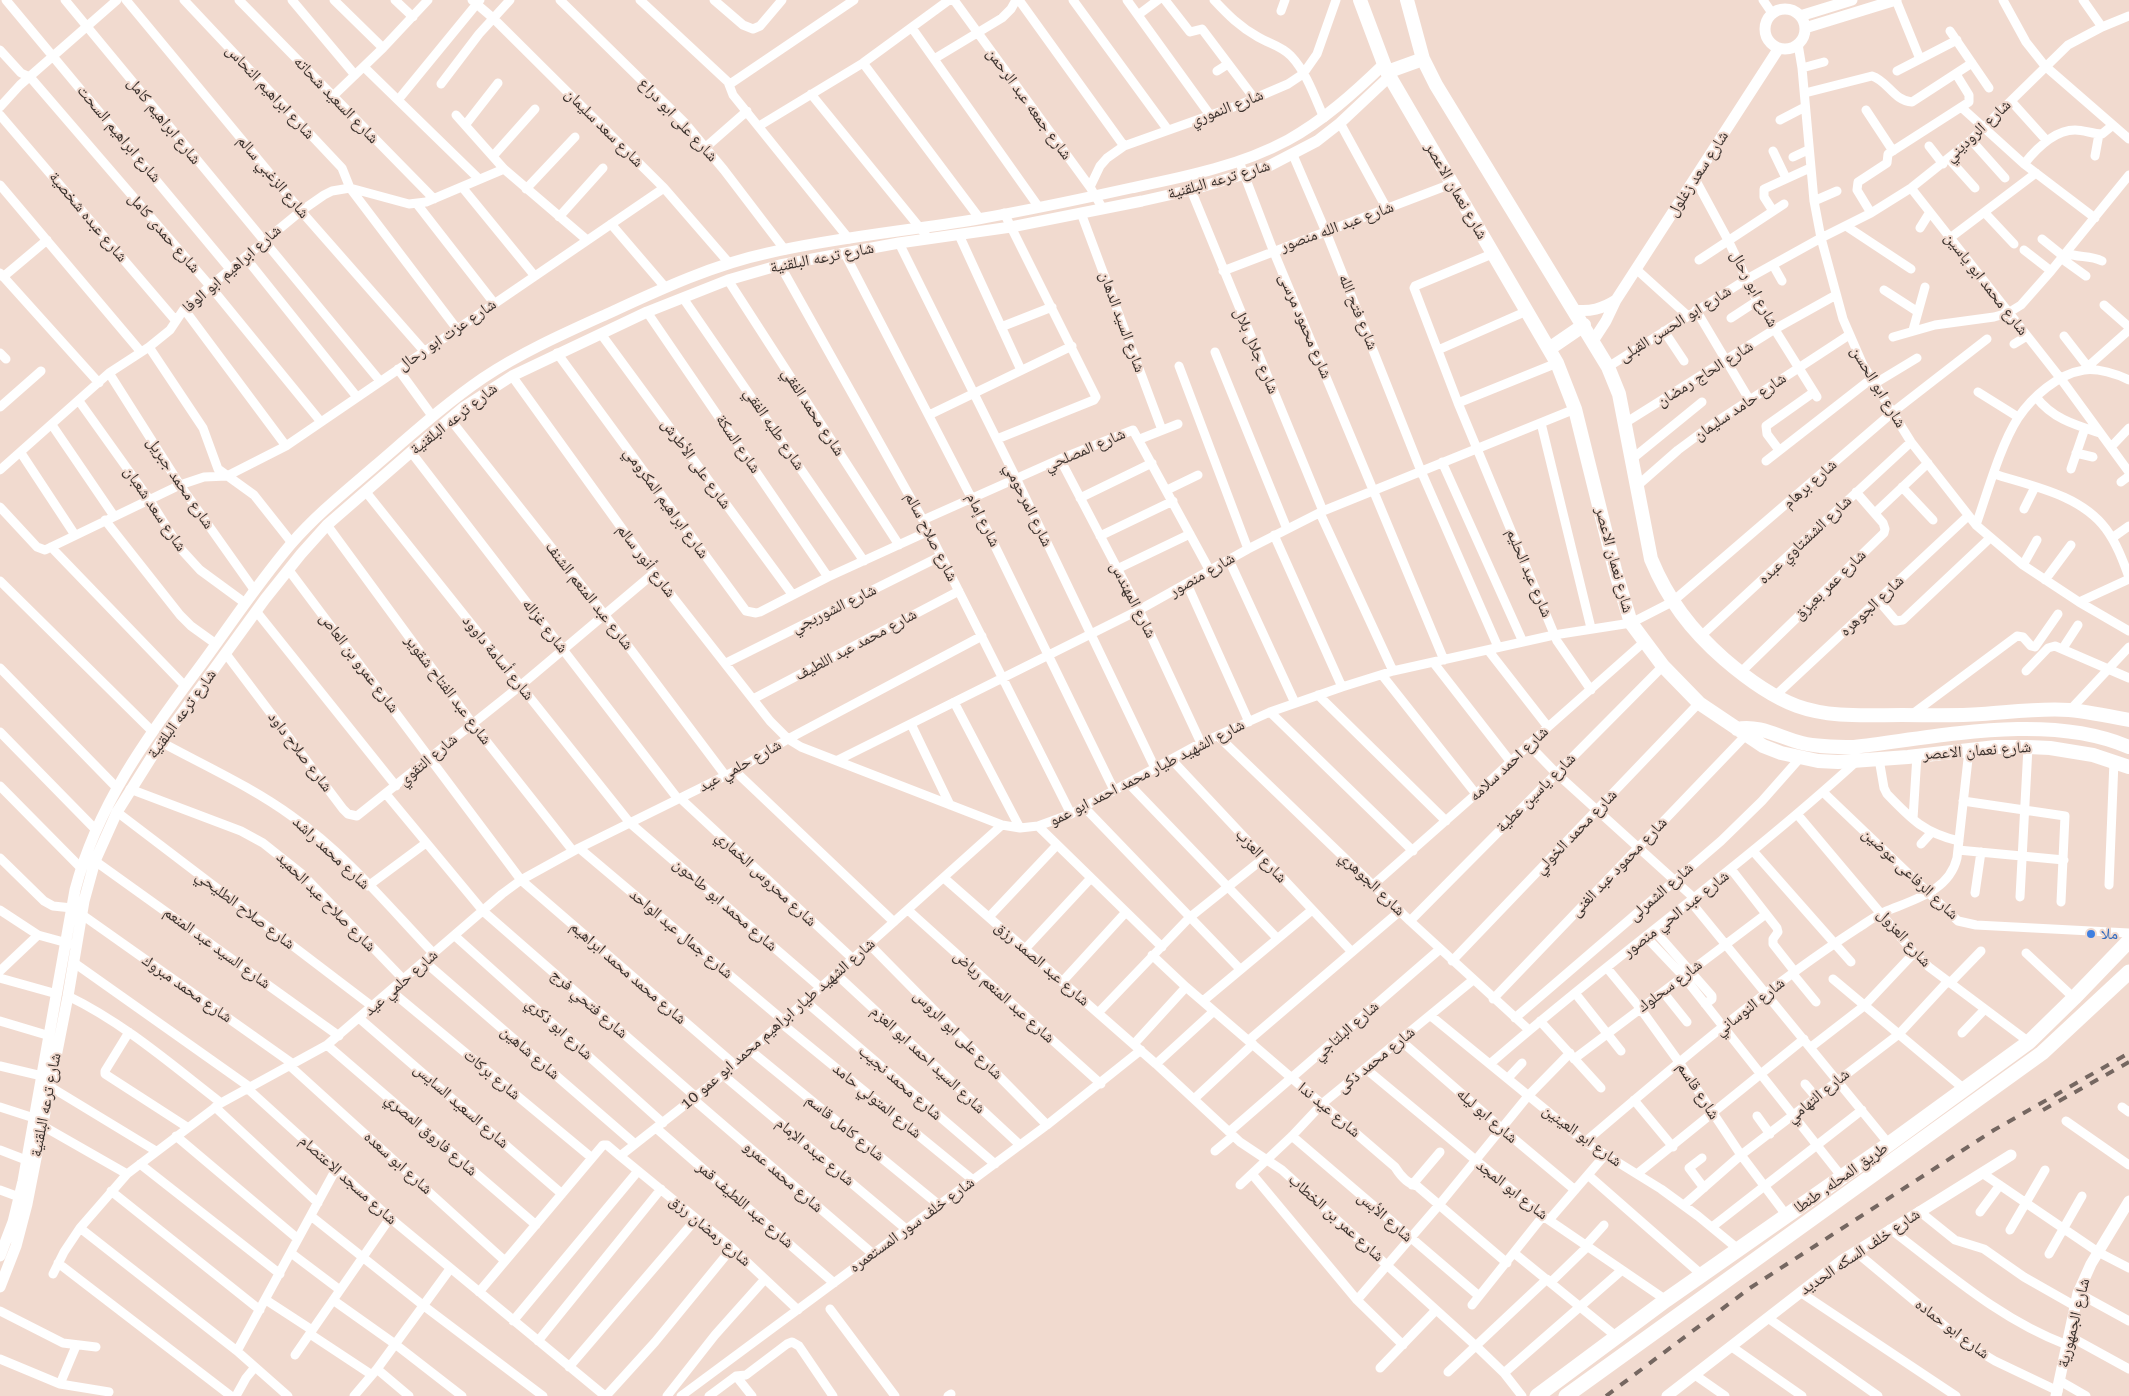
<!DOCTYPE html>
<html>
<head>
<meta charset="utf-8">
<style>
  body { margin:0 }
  canvas { display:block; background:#f1dacf }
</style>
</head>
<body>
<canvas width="2129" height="1396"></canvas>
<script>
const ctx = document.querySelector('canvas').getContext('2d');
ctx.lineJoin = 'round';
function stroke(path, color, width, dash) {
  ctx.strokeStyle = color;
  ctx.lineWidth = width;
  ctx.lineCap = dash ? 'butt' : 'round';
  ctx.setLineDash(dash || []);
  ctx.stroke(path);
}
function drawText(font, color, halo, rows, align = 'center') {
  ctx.font = font + ' "Roboto Serif","Noto Naskh Arabic",serif';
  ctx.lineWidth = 4;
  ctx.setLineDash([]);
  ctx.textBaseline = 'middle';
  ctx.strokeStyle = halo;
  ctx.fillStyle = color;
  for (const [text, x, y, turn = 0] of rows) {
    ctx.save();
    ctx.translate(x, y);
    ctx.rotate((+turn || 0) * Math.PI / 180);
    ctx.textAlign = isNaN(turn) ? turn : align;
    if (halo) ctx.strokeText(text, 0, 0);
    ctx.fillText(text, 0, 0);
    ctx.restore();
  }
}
stroke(new Path2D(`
  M6,0L230,269
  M65,0L380,381
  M126,0L301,211L424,351
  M184,0L342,168L350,188L457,329
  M239,0L434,199
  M292,0L355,75
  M334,0L383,48
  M395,0L413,17
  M472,0L493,18L664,188L729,263
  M560,0L684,122L724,170L785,250
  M640,0L728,82L733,95L849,239
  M714,0L743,25L753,29L760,26L782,0
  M954,0L1090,187L1103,209
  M1019,0L1124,146
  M1073,0L1168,130
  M1127,0L1210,115
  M1165,0L1190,32L1202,29L1254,98
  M1214,0C1228,15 1240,27 1258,37C1270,44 1282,46 1291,56C1307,73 1315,98 1324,118
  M1763,0L1772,13
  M1896,0L1920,59
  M2003,0L2026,42L2045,66L2129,139
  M2083,0L2102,27
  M1281,11L1285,0
  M1138,15L1158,0
  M912,28L1038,206
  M1950,31L1989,88
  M1798,44L1802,68L1814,201L1821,238L1843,319L1863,365L1911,442L1976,525L2023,565L2079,602L2129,631
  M0,50L21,73L30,77L210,286L321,422
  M934,59L1002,18L1011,9L1016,0
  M863,63L980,219
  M364,67L479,179
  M1802,68L1824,62
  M1217,71L1228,64
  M1897,71L1957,40
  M441,84L479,34L510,0
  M730,84L854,0
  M1805,93L1872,76C1888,81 1894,101 1912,102L1972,63
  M811,94L929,239
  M332,97L383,48L428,0
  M398,100L480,0
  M2011,101L2047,141
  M0,107L20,85L117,0
  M1961,107L2024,164L2095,218
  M1866,110L1893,151
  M0,115L176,321
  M456,115L504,169L587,240
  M1780,120L1805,107
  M1340,123L1387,209
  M466,124L498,83
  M759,126L863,63L949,0
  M1971,140L2005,178
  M1929,146L1943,164
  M706,147L747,111
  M1773,151L1786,178
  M494,155L535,109
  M1293,155L1326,232L1421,471L1498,647
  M2095,156L2099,134
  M1793,157L1808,150
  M1949,159L1975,188
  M1239,161L1273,250L1444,660
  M2024,164C2036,149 2054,130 2075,130C2084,130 2093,134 2102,134L2113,125
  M1695,179L1728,240L1757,301L1817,397
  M0,185L141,352
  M462,187L534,275
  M1090,187L1100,166L1107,158L1124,146L1239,105L1288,84L1303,74L1317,54L1336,0
  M1911,188L2061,379L2129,472
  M526,189L575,137
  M1191,190L1323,511
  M1814,201L1837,191
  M417,204L494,303
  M1773,211L1764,197V189L1810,168
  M1081,213L1162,430
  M1871,213L1857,190L1858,182L1887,163L1888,154L1969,102V95L1956,74
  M1985,213L2014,244
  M559,217L603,168
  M611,224L665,287
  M1846,226L1911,269
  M1920,228L1930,212
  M959,235L1021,370
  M1950,238L2036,173
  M2042,239L2063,256
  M899,243L1017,480L1155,768
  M2024,250L2051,271
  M2066,253C2078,258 2090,255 2102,261
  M845,254L972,499L1114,790
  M1492,254L1415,286L1414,288L1458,403L1557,641L1591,690
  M245,257L357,397
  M2061,258L2086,276
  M1699,260L1784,204
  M780,265L923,520L1071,814
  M1773,265L1782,281
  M1636,269L1688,316
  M1223,271L1451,184
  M0,273L99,383
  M3,277L47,240
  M728,280L899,545
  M1884,290L1918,312
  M683,298L864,561
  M2104,305L2129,327
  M184,309L286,446
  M1696,310L1749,399
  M647,312L828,577
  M1731,318L1757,301
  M1001,327L1052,307
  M1913,330L1925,287
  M1664,331L1684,361
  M601,334L792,594
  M2064,336L2088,367
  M1893,337L1935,325L1994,317L2008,313L2021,305L2051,271L2129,175
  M2014,344L2027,336
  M149,347L203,428L218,469L254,495L292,543
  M1438,350L1527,311
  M1215,352L1287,529
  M0,353L6,359
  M557,353L746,611L756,613L760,612L828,577L929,531
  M1179,366L1248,549
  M1608,367L1747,279L1821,238L1871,213L1911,188L1971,140L2068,45L2102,27L2129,16
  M398,369L433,417
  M2084,370L2129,330
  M109,373L180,485L255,591
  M512,376L654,573L770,721L788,739L801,747L1002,825L1020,828L1038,826L1071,814L1201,743L1270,712L1342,687L1393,671L1554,635L1631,623L1672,602L1893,412L1987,339
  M1874,384L1917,358
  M1978,392L2018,417
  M2036,397C2053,419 2075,425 2100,433
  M79,401L149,499L179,547L200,570L245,603
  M1458,403L1557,363
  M0,407L41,371
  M929,415L1072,346
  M450,419L604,614L725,775
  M1541,423L1591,628
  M1625,423L1775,329L1836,295
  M52,425L114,516
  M997,439L1094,400L1096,397L1004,213
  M1140,439L1178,424
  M2111,447L2129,428
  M1779,450L1767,434L1766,426L1814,392
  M411,452L678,799
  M21,453L75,535
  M2076,453L2093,457
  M1060,459L1139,610L1201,743
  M1632,459L1702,402
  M1766,461L1871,379
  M1442,462L1523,642
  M2071,469L2085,428
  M0,470L109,373L149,347L170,330L184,309L210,286L301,211L324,195L332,191L350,188L409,204L426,202L504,169
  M1994,474C2032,486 2081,495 2106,529C2117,544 2123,561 2129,577
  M2121,482L2129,476
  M1637,486L1678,450L1713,424L1849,335
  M1902,487L1933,520
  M1167,490L1198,475
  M366,492L630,823L821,988
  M1080,498L1152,463
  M0,507L37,547L45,550L180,485L204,477L227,476L286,446L664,188
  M2024,509L2035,487
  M1320,513L1393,671
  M1875,513L1928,463
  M105,520L180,615L191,626L216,644
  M923,520L1060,459L1133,430L1210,571
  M327,525L472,723L573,851
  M1976,525C1987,494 2000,446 2018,418C2032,397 2058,374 2084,370C2098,368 2117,374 2129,380
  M1274,535L1342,687
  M1100,536L1173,501
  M2112,538L2129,526
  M51,547L185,686
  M1229,560L1295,703
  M2023,565L2037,540
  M288,569L521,880L735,1065
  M1117,569L1190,534
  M2045,580L2071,545
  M0,581L153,732
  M1187,584L1249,722
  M1878,600L1896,621L1903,620L1990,538
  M2079,602L2129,579
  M256,611L396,786
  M1700,637L1911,442
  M2063,648L2078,625
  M1488,650L1548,727
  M226,654L343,809L348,814L357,816L520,686L654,573
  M1433,662L1510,761
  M726,663L941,556
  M0,668L117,788
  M2026,671L2048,648L2055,646L2129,678
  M1740,673L1884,533L1885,529L1883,523L1856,492
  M1382,675L1476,794
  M1318,695L1446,821
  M1775,696L1968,516
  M753,699L959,591
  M954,702L1020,828
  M2070,710L2129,647
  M1270,712L1413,851
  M1911,715L2017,636L2023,637L2031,646L2035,647L2058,614
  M911,724L950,805
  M0,732L95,829
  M1218,736L1410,921L1529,1030
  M161,742C205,766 252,787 293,817C346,854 389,907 434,954
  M1528,744L1556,773L1694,898
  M1171,759L1352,952
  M1879,759L1884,788L1887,794C1911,819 1924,833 1959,841
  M838,760L1139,610L1248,549L1323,511L1575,409
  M735,771L894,922
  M1128,783L1277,938
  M0,786L81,868
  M130,789L241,831L263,843L302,874L404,980
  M1823,792L1958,921L1976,925L2129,933
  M386,794L483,911L696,1097
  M680,798L853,959
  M1963,801L2065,816L2061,902
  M1084,807L1240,969
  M117,812L373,1007
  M1797,814L1914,953L1929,967L2029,1042
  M1913,819L1917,755
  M1038,826L1162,947
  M1921,844L1931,833
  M579,848L784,1021
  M1958,850L2064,860
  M1753,851L1851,962
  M0,858L44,901L53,906L72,908
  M95,861L339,1036
  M1731,869L1777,928L1778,932L1773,939V944L1795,972
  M944,878L1156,1064L1240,1142L1282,1170L1476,1346L1504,1373L1522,1396
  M1373,885L1476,794L1548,727L1644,642
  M2109,885L2114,761
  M368,886L426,843
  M1975,893L1981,852
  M2020,897L2028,747
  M1690,901L1889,1144
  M0,910L38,935L71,944
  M908,910L1101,1084
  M81,914L293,1064
  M989,917L1057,845
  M1410,921L1663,666
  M1654,930L1712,996V999L1705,1004
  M455,936L663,1123
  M1646,937L1684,977L1842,1177
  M869,944L1047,1125
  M1025,949L1091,878
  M2026,953L2074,998
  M1152,955L1186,987L1395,1167C1400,1175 1407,1184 1417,1186L1507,1263
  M1452,961L1699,703
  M73,962L251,1088
  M425,962L635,1144
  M1607,968L1640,1008L1679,1062L1741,1155L1787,1216
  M0,971L38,935
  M836,974L1020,1145
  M1793,974L1816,1002
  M0,978L57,994
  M1833,979L1963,1088
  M1062,982L1126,912
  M1950,983L1981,951
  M391,991L592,1158
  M1663,992L1687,1022
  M1575,993L1621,1051
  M68,996C124,1023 172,1065 221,1103
  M1493,999L1746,735
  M805,1001L995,1164
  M1203,1001L1312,910
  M1098,1013L1189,918L1264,858
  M1431,1016L1585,1142L1661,1189L1698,1216L1738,1249
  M359,1018L562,1194
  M1515,1018L1721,841L1762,801L1800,758
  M0,1021L50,1036
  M1540,1021L1601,1088
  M781,1023L973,1180
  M129,1032L105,1071V1074L187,1127
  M1962,1033L1985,1009
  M1249,1040L1400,911
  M1400,1040L1501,1128L1575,1190
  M1134,1044L1186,987
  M327,1045L536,1225
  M1811,1047L1864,1006L1914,953
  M751,1051L939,1205
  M1574,1059L1766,914
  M1491,1063C1610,959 1740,868 1857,761
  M1156,1064L1214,1011
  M0,1066L42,1076
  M290,1066L505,1261
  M1366,1069L1543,1216L1666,1300
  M723,1075L906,1229
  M1508,1078L1522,1063
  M1805,1084L1816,1097
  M49,1086L156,1151
  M248,1089L390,1218L605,1396
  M693,1099L873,1254
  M1194,1099L1253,1044
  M1634,1100L1673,1147
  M0,1107L34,1118
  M215,1107L318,1203
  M2122,1107L2129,1112
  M1757,1116L1770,1134
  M2066,1121L2129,1165
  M43,1126L127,1174
  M656,1128L834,1283
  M1229,1132L1440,949
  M176,1136L298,1239
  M1292,1136L1479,1296
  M1585,1142C1673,1067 1761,991 1858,928C1866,923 1875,916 1884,912C1912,900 1949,892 1957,858L1969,750
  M0,1150L26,1160
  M1215,1151L1233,1136
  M620,1156L732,1248L798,1310
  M1702,1158L1689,1168L1704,1188
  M140,1164L280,1274
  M1982,1173L2098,1252L2129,1268
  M1252,1174L1357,1300L1403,1345
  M1637,1174L1804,1039
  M1588,1175L1702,1275
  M1240,1185L1292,1136L1323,1103L1473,980
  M1412,1185L1440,1152
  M0,1190L19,1197
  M111,1191L260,1310
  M1684,1205L1741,1155L1899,1034L1948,981
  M1919,1211L1955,1240L1984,1249L2024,1277L2075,1306
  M1980,1212L2000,1185
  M311,1216L424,1306L543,1396
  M1549,1220L1605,1155
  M1712,1227L1862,1110
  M80,1228L237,1351L288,1396
  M1890,1229C1947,1272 2000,1320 2067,1345
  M2010,1230L2045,1170
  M1586,1245L1604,1225
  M1856,1252L1965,1343L1995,1361L2058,1391
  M291,1253L340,1290
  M1514,1253L1617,1337
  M2049,1254L2082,1196
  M58,1263L231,1396
  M53,1274L64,1252L80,1228L127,1174L221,1103L327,1045L502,894L521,880L579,848L735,771L788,739L982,636
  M1551,1282L1587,1247
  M479,1292L603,1145H607L620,1156L723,1075L1002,825
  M1800,1292L1956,1396
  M2078,1293L2129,1321
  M266,1300L312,1330
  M333,1300L395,1344L462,1396
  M1357,1300L1439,1205L1528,1096L1570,1053
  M1472,1305L1543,1216
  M830,1309L895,1396
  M0,1311L63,1343L96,1347
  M1768,1318L1878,1396
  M513,1321L638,1171
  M310,1334L372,1375
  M2069,1336L2129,1369
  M538,1341L661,1189
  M1732,1347L1802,1396
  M237,1351L336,1169
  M295,1355L390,1218
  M0,1359L60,1384L109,1392
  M569,1367L696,1219
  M1380,1368L1436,1310
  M377,1369L409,1396
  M1448,1372L1547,1279
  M1504,1373L1622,1270
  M1695,1375L1725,1396
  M736,1376L752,1396
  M2060,1381L2086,1396
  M60,1384L76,1346
  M236,1396L246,1378L255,1367
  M354,1396L377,1369L450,1269
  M606,1396L655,1342L732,1248
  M667,1396L715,1335L765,1279
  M681,1396L1047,1125L1141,1050
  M709,1396L736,1376L746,1375L787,1344L792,1342L799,1346L833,1396
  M948,1396L951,1394`), '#fff', 9);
stroke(new Path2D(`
  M1765 29a20 20 0 1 1 40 0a20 20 0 1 1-40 0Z
  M1800,16L1852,0
  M1805,28L1896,0
  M1574,310C1590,312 1602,309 1616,300
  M1593,341L1606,321L1616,300L1779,48
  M0,1256L13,1222L23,1181L75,890C97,806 147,737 198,669C229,627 257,584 291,544C316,515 346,491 375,466C410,436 445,404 483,378C522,352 565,333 607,314C659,290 712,265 768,253C837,237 908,231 978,219C1029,210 1081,199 1131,188C1184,177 1240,166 1288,140C1324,120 1354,93 1384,64
  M0,1287L16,1246L27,1204L68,996L84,901L95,861L117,812L161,742L265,599L301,554L327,525L411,452L464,407L512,376L647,312L728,280L780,265L899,243L1011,227L1142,201L1191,190L1244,174L1267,167L1317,141L1340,123L1390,76
  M1667,1396L1841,1261L2011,1155
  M2056,1396L2078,1293L2091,1264L2129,1201`), '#fff', 11);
stroke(new Path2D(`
  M1360,0L1387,72L1557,363L1575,409L1615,570L1631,623L1663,666L1699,703L1763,746L1781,753L1818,761L1838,762L1908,757L1996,747H2028L2050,748L2093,755L2129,767
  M1407,0L1423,59L1436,85L1608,367L1619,394L1651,559C1668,600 1691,630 1724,659C1746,678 1770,696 1797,706C1830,718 1867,715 1902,715C1929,715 1956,716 1982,714C2011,712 2040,708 2069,710C2089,712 2109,716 2129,720
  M1387,72L1423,59
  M1549,349L1584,325
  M1737,729C1759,724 1781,738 1802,743C1819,747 1836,747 1854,747C1939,737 2048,712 2129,747`), '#fff', 14);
stroke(new Path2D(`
  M1537,1396L1666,1300L1889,1144L2029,1042L2074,998L2129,941
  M1566,1396L2042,1053L2129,972`), '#fff', 15);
stroke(new Path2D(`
  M2043,1110L2129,1062
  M1606,1396L1750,1288L1994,1130L2129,1053`), '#756761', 4, [9, 9]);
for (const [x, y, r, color] of [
  [2091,934,5,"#3f7fe0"]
]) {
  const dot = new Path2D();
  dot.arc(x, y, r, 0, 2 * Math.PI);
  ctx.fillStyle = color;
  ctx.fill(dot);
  stroke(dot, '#f1dacf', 2);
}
drawText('16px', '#3a312d', '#f1dacf', [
  ["شارع ابراهيم النحاس",270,92,47],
  ["شارع السعيد شحاته",336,100,46],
  ["شارع جمعه عبد الرحمن",1029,104,54],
  ["شارع النموري",1227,108,-21],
  ["شارع على ابو دراع",678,120,47],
  ["شارع ابراهيم كامل",164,121,51],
  ["شارع سعد سليمان",604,128,45],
  ["شارع الروديني",1978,131,-43],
  ["شارع ابراهيم السحت",119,134,50],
  ["شارع سعد زغلول",1698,174,-57],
  ["شارع الزغبي سالم",273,177,50],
  ["شارع ترعه البلقنية",1219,180,-16],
  ["شارع نعمان الاعصر",1456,191,60],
  ["شارع عبده شخصية",88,217,50],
  ["شارع عبد الله منصور",1337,227,-20],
  ["شارع حمدى كامل",164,233,49],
  ["شارع ترعه البلقنية",822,258,-11],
  ["شارع ابراهيم ابو الوفا",232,269,-41],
  ["شارع محمد ابو ياسين",1986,284,52],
  ["شارع ابو رحال",1754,289,62],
  ["شارع فتح الله",1358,312,68],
  ["شارع السيد الدهان",1122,322,70],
  ["شارع ابو الحسن القبلى",1675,324,-32],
  ["شارع محمود مرسى",1305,326,67],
  ["شارع عزت ابو رحال",447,335,-34],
  ["شارع جلال بلال",1256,351,67],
  ["شارع الحاج رمضان",1705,374,-32],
  ["شارع ابو الحسن",1878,387,59],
  ["شارع حامد سليمان",1740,407,-34],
  ["شارع محمد الفقي",813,412,57],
  ["شارع ترعه البلقنية",454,419,-38],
  ["شارع طلبه الفقي",774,429,56],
  ["شارع السكة",738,444,56],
  ["شارع المصلحي",1085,450,-23],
  ["شارع على الأطرش",696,464,54],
  ["شارع محمد جبريل",180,483,56],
  ["شارع برهام",1810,484,-41],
  ["شارع ابراهيم المكرومي",666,503,54],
  ["شارع المرحومي",1028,505,64],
  ["شارع سعد شعبان",155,509,56],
  ["شارع إمام",983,520,64],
  ["شارع صلاح سالم",931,537,63],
  ["شارع الششتاوي عبده",1805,540,-43],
  ["شارع نعمان الاعصر",1614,560,75],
  ["شارع أنور سالم",646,561,53],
  ["شارع عبد الحليم",1529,573,67],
  ["شارع منصور",1202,575,-30],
  ["شارع عمر بعيزق",1830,585,-44],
  ["شارع عبد المنعم الشنف",589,596,52],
  ["شارع المهندس",1133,600,63],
  ["شارع الجوهره",1872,606,-43],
  ["شارع الشوربجي",834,609,-26],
  ["شارع غزاله",545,626,52],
  ["شارع محمد عبد اللطيف",856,645,-28],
  ["شارع أسامة داوود",498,658,51],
  ["شارع عمرو بن العاص",359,663,53],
  ["شارع عبد الفتاح شقوير",448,690,53],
  ["شارع ترعه البلقنية",182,714,-54],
  ["شارع نعمان الاعصر",1977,751,-4],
  ["شارع صلاح داود",300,752,53],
  ["شارع التقوي",428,760,-40],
  ["شارع احمد سلامه",1509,764,-43],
  ["شارع حلمي عيد",740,766,-29],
  ["شارع الشهيد طيار محمد احمد ابو عمو",1147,773,-27],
  ["شارع ياسين عطية",1536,793,-45],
  ["شارع محمد الخولي",1576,832,-46],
  ["شارع محمد راشد",331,853,43],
  ["شارع العزب",1261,856,47],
  ["شارع محمود عبد الغنى",1619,867,-46],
  ["شارع الرفاعى عوضين",1910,874,43],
  ["شارع محروس الخماري",766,879,43],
  ["شارع الجوهري",1372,884,44],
  ["شارع الشمرلى",1661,892,-41],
  ["شارع صلاح عبد الحميد",326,902,45],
  ["شارع محمد ابو طاحون",725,905,41],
  ["شارع صلاح الطليحي",245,910,37],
  ["شارع عبد الحي منصور",1676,914,-38],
  ["شارع جمال عبد الواحد",681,934,40],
  ["شارع العزول",1904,938,48],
  ["شارع السيد عبد المنعم",217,948,36],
  ["شارع عبد الصمد رزق",1042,964,41],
  ["شارع محمد محمد ابراهيم",628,973,41],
  ["شارع حلمي عيد",401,983,-41],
  ["شارع سحلوك",1670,986,-37],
  ["شارع محمد مبروك",187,989,35],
  ["شارع عبد المنعم رياض",1004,997,42],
  ["شارع فتحي فرج",589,1004,41],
  ["شارع النوساني",1750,1007,-38],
  ["شارع الشهيد طيار ابراهيم محمد ابو عمو 10",778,1024,-41],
  ["شارع ابو ذكري",559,1029,42],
  ["شارع البلتاجي",1346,1031,-41],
  ["شارع على ابو الروس",958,1035,45],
  ["شارع شاهين",530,1053,41],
  ["شارع السيد احمد ابو العزم",928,1060,43],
  ["شارع محمد ذكى",1376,1060,-39],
  ["شارع بركات",492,1075,40],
  ["شارع محمد نجيب",900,1083,41],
  ["شارع قاسم",1698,1091,57],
  ["شارع التهامي",1818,1096,-39],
  ["شارع المتولي حامد",877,1101,39],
  ["شارع ترعه البلقنية",46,1105,-79],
  ["شارع السعيد السايس",461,1106,41],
  ["شارع عيد ندا",1329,1110,40],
  ["شارع ابو ليله",1487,1116,41],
  ["شارع كامل قاسم",845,1128,39],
  ["شارع فاروق المصري",431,1135,41],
  ["شارع ابو العينين",1582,1136,36],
  ["شارع عبده الإمام",815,1152,40],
  ["شارع ابو سعده",398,1163,42],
  ["شارع محمد عمرو",783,1177,41],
  ["طريق المحله, طنطا",1841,1178,-35],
  ["شارع مسجد الاعتصام",348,1180,42],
  ["شارع ابو المجد",1512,1190,38],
  ["شارع عبد اللطيف قمر",745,1205,41],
  ["شارع الأبس",1385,1217,41],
  ["شارع عمر بن الخطاب",1336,1218,42],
  ["شارع خلف سور المستعمره",912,1225,-36],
  ["شارع رمضان رزق",710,1231,40],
  ["شارع خلف السكه الحديد",1860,1252,-34],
  ["شارع الجمهورية",2074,1323,-76],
  ["شارع ابو حماده",1952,1329,37]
]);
drawText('16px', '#366cbe', '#f1dacf', [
  ["ملا",2101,934]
], 'left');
</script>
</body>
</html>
